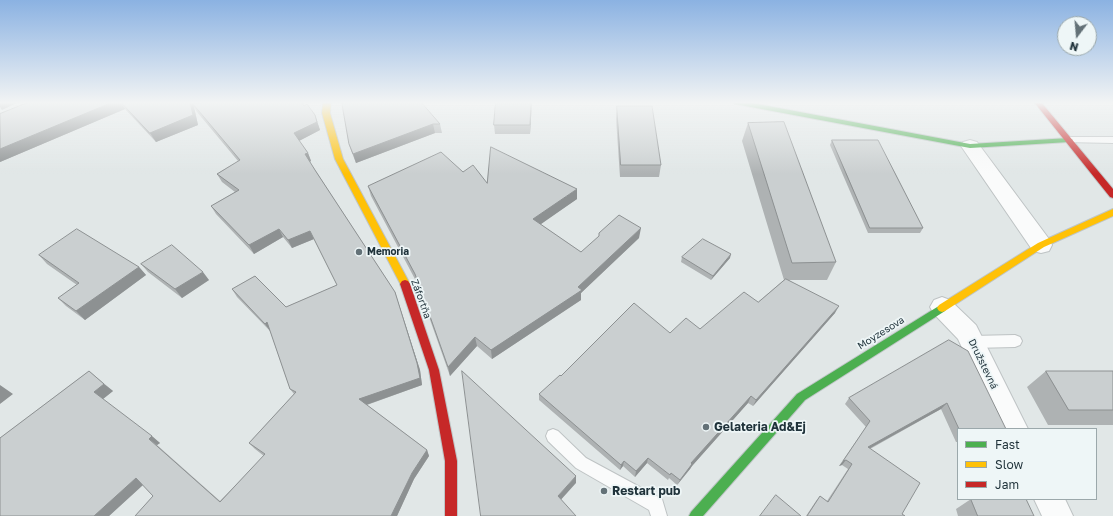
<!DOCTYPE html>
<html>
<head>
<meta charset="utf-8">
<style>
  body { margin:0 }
  #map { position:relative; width:1113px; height:516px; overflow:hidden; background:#e1e7e7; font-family:"Golos Text",sans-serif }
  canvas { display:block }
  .legend { position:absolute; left:957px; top:428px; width:140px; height:72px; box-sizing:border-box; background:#eef6f7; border:1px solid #9ba8ab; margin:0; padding:5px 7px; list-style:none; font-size:12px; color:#1f323a }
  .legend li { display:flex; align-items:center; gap:8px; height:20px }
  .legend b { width:20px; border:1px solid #9ba8ab }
  .north { position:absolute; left:1057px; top:16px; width:40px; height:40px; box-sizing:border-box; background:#eef6f7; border:1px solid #9ba8ab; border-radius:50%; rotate:196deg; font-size:11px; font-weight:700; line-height:16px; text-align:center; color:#1f323a }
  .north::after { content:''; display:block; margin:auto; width:14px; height:18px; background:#637177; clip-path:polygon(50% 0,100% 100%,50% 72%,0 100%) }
</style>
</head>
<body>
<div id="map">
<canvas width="1113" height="516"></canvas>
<ul class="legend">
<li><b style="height:5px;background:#4caf50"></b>Fast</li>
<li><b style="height:5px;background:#ffc107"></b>Slow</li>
<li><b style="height:5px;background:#c62828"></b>Jam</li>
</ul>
<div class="north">N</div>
</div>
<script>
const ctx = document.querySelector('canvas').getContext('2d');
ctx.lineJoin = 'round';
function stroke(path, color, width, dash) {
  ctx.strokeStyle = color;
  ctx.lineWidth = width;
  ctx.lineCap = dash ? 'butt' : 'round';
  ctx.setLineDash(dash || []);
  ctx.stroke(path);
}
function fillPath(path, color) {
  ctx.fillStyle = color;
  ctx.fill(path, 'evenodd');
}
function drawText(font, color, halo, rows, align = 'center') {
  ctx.font = font + ' "Golos Text",sans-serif';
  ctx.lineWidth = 3.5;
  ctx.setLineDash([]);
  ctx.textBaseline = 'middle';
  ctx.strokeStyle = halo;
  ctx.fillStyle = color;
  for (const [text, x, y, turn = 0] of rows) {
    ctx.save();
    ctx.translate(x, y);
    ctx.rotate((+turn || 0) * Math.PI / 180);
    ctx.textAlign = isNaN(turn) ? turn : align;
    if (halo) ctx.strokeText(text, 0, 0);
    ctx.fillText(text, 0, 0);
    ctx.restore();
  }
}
const lane = new Path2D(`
  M1069,137H1113V143L1065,142L1064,140L1065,138Z
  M1015,335L1020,337L1022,341L1020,345L1015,347L972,348L967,346L965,342L967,338L972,336Z
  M553,429L558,431L586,458L662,499L667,516H651L649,510L576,468L548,441L546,436L548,431Z`);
const street = new Path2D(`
  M970,140L977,142L1049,239L1052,245L1049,251L1041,253L1033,251L961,146L963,142Z
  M942,297L950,300L976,325L1028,429H1000L958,339L934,314L930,307L934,300Z
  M1034,499H1065L1073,516H1042Z`);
const fast = new Path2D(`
  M732,102H747L970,144L1069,138L1073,140L1069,142L970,148L735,104Z
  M942,304L945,305L947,308L945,311L805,400L703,516H689L691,512L797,394Z`);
const slow = new Path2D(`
  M323,102H331L330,113L343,159L410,284L408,287H402L335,159L322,113Z
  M1113,209V216L1044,247L945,311L942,312L939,311L937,308L939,305L1038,243Z`);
const jam = new Path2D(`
  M1034,102H1041L1113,189V198L1110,197Z
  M405,280L408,281L410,284L439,370L457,461V516H445V461L429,370L400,284L402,281Z`);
stroke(lane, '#bec3c4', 2);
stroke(street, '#bec3c4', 2);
stroke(fast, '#bec5c6', 2);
stroke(slow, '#bec5c6', 2);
stroke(jam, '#bec5c6', 2);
fillPath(lane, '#fafbfb');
fillPath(street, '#fafbfb');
fillPath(fast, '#4caf50');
fillPath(slow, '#ffc107');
fillPath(jam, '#c62828');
fillPath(new Path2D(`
  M29,102H302L304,106L307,104L315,115L320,130L299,141L308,153L311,161L310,162L315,170L395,292L420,370L422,385L367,405L427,450L429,456L414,479L397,516H135L153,496L143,485L109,516H0V438L89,371L113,391L103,399L160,443L157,445L220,501L264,456L255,449L249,443L294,394L290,389L270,331L237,297L232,289L255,276L286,307L337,285L314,239L292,248L283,237L254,254L216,214L211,206L235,192L222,182L217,174L238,161L197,112L194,107L198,125L156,142L125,109L0,162V114Z
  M342,102L440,124L442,133H435L356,163L352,153L349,144Z
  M532,102L530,134H495L494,125Z
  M617,106L661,165L659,177H620L616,119Z
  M748,123L836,262L827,280H789L835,313L753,406L748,403L692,466L690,469L677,485L669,478L668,480L647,463L635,477L623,466L620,470L539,400V394L561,376L670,333L700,329L758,302L784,280L742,141Z
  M832,140L923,228L920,233H868L830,145Z
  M463,172L487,183L577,199L540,224L581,252L639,238L581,293V300L492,359L477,346L450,376L417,283L371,196L368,186Z
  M39,255L139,267L146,275L85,320L66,306L58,298L77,285L47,264Z
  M682,257L730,258L711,280L681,262Z
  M141,264L209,280L182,298L148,272Z
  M949,340L1006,429H958V442H956L941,409L870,449L902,514L905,516H806L816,501L820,496L827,501L848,469L842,465L839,466L866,427L845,404L849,398Z
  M1046,371H1113V425H1048L1027,387Z
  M971,499L1034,516H958L956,509Z`), '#aeb2b3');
fillPath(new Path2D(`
  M0,102H19L2,110L0,107Z
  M113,102H120L125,109L0,162V149Z
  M190,102H206L193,104L194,107L198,125L156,142L150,133Z
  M531,102H532L530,134V125Z
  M315,115L320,130L297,142L294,133Z
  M433,124L435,133L356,163L353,154Z
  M308,153L311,161L308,162L305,154Z
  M577,189V199L534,229L533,219Z
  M641,228L639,238L581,293V300L492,359L491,350L578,287Z
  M279,229L283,237L254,254L249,245Z
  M310,231L314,239L292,248L288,240Z
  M731,254L730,258L711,280L713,276Z
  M139,267L146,275L85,320L76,311Z
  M203,272L209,280L182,298L175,289Z
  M395,292L420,370L422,385L363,406L359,399Z
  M839,306L835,313L753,406L756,400Z
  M267,322L270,331L265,324Z
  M475,337L477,346L450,376L448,367Z
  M104,384L113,391L103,399L94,392Z
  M0,385L13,394L0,404Z
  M751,396L748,403L692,466L690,469L677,485L680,480L691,463Z
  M947,403L941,409L863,452L868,447Z
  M152,436L160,443L157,445L149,439Z
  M427,450L429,456L414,479L397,516H391L412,473Z
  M648,458L647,463L635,477L636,471Z
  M846,460L842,465L839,466L843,461Z
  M624,461L623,466L620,470L621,465Z
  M576,476V483L558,503V496Z
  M136,478L144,484L109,516H94Z`), '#8d9192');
const building = new Path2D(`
  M29,102H113L0,149V114Z
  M121,102H190L193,115L150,133Z
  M208,102H302L304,106L307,104L315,115L317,122L294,133L308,153L305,154L315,170L395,292L417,363L420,378L359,399L427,450L412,473L391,516H135L153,496L136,478L94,516H0V438L89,371L104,384L94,392L152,436L149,439L220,502L265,454L249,443L296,392L290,389L267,322L265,324L232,289L255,276L286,307L337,285L310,231L288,240L279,229L249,245L211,206L239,190L217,174L240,160L193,104Z
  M342,102H421L440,124H433L353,154L349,144Z
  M496,102H531L530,125H494Z
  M617,106H652L661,165H621Z
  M784,122L836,262L792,263L748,123Z
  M832,140H878L923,228H870Z
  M491,147L577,189L533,219L581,252L599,236V233L619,215L641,228L578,287L582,290L491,350L475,337L448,367L415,274L368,186L441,152L463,172L473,165L487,183Z
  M77,229L139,267L76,311L58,298L79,283L39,255Z
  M703,239L731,254L713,276L682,257Z
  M172,245L203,272L175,289L141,264Z
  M786,279L839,306L756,400L751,396L691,463L692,464L680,480L671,473L670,475L648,458L636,471L624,461L621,465L539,394L560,375L561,376L634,303L670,333L686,318L700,329L744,292L758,302Z
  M949,340L968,351L1006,429H959L947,403L868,447L920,483L902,514L905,516H807L820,496L828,502L852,464L846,460L843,461L870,421L849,398Z
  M462,371L576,476L558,496L576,516H481Z
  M1046,371H1113V410H1069Z
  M776,495L801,516H760Z
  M971,499H1026L1034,516H978Z`);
fillPath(building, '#cacfd0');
stroke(building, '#8d9192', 1);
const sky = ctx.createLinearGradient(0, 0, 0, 174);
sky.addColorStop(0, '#8bb2e2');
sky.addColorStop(0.59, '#f2f4f4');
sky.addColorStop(1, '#f2f4f400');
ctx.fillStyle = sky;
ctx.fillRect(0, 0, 1113, 174);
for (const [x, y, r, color] of [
  [359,252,4,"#637177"],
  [706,427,4,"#637177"],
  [604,491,4,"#637177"]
]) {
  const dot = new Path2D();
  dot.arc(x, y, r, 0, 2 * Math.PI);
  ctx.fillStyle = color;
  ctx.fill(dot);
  stroke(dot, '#eef6f7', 1.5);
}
drawText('bold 10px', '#1f323a', '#eef6f7', [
  ["Memoria",367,252]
], 'left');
drawText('10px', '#1f323a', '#eef6f7', [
  ["Záfortňa",421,299,70],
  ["Moyzesova",881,333,-32],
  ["Družstevná",983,364,64]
]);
drawText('bold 12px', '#1f323a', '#eef6f7', [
  ["Gelateria Ad&Ej",714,427],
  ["Restart pub",612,491]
], 'left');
</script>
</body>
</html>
